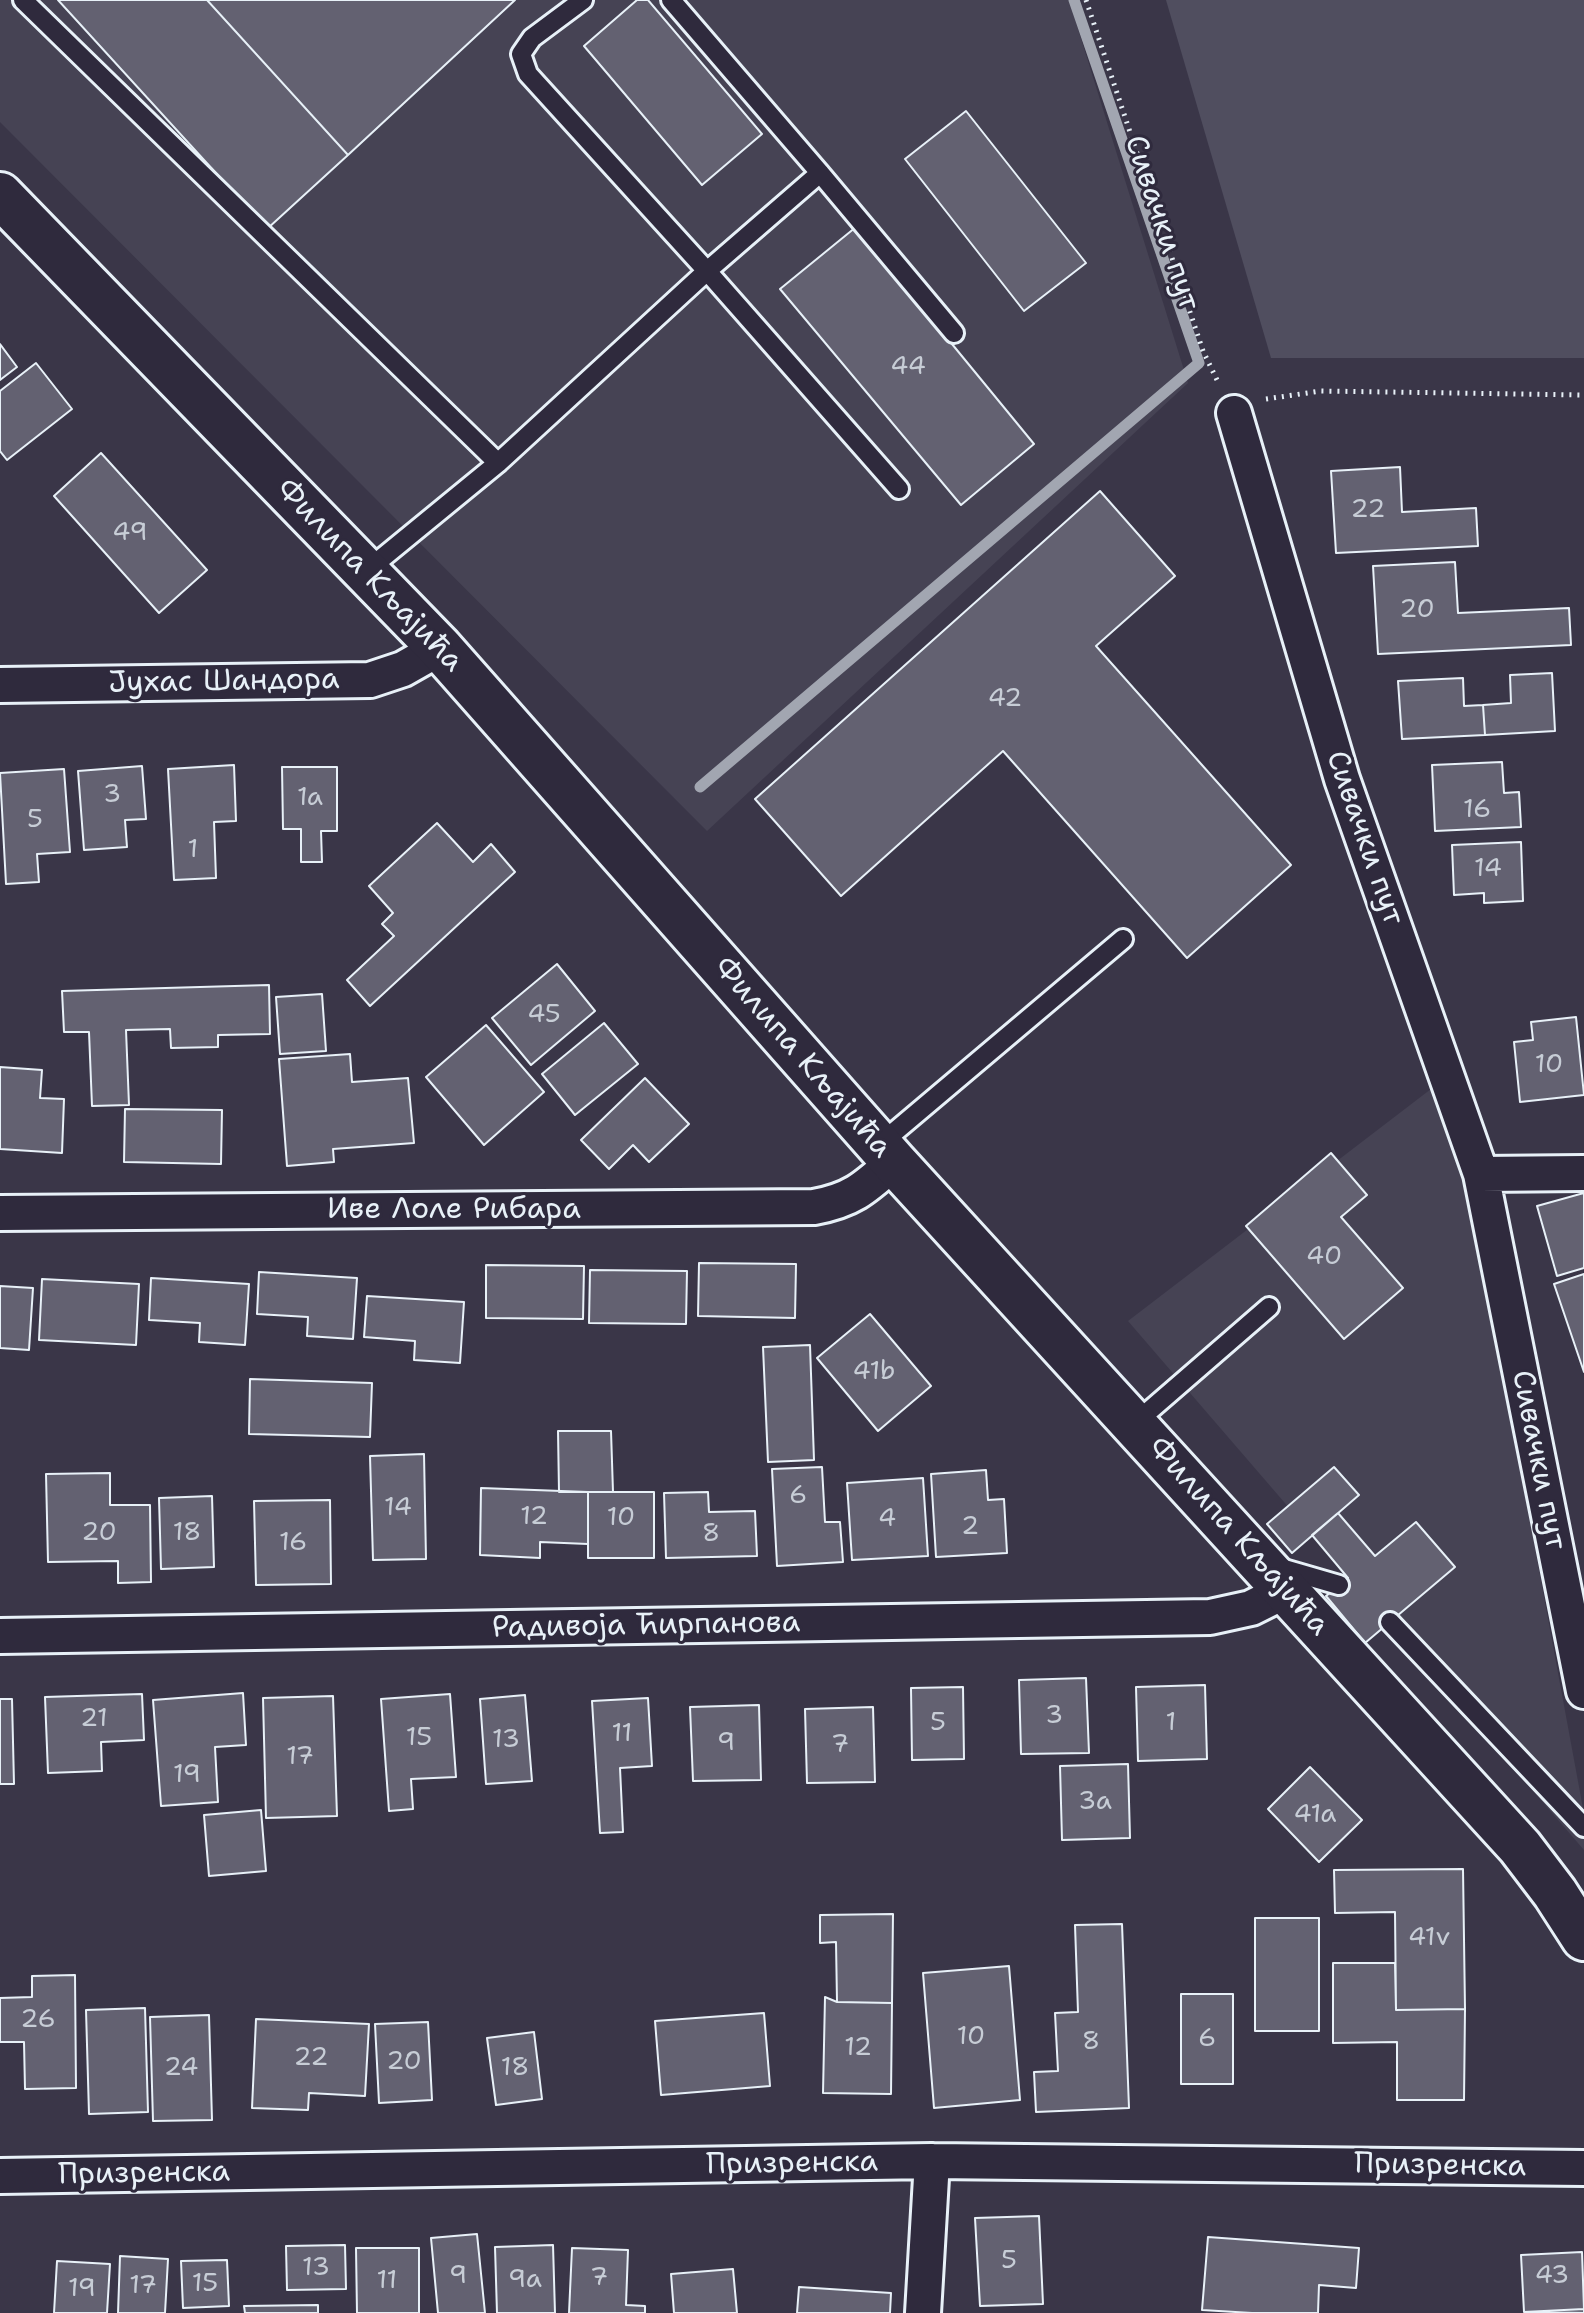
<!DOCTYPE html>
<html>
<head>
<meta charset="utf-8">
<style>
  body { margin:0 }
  canvas { display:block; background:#3a3648 }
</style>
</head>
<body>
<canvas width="1584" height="2313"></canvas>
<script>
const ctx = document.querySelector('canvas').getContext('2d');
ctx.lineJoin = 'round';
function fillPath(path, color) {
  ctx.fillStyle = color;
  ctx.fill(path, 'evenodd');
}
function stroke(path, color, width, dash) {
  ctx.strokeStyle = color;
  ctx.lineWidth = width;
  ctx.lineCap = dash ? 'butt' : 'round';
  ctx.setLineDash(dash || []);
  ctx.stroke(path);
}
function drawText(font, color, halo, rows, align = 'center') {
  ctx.font = font + ' "Shantell Sans",sans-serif';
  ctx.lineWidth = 6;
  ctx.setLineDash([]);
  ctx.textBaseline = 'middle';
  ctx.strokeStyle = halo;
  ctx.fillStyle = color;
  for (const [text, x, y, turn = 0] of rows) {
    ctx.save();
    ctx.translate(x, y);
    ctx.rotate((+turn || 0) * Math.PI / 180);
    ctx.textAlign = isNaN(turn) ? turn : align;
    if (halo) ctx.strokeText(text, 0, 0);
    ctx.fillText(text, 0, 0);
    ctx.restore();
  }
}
fillPath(new Path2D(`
  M0,0H1069L1188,383L707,831L0,122Z
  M1448,1076L1584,1814V1850L1128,1321Z`), '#464354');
fillPath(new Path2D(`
  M1166,0H1584V358H1271Z`), '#504e5f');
stroke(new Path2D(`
  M700,787L1199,363L1074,0`), '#a2a6b1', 11);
const building = new Path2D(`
  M58,0H207L348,155L267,229Z
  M207,0H515L348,155Z
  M637,0H648L762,134L702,185L584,46Z
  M966,111L1086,263L1024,311L905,159Z
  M856,227L1034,444L961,505L780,289Z
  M0,344L17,367L0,380Z
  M36,363L72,409L7,460L0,451V391Z
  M101,453L207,570L159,613L54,496Z
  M1400,467L1402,512L1476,508L1478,546L1336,553L1331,471Z
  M1100,491L1175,576L1096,646L1291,865L1187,958L1003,751L841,896L755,799Z
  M1455,562L1458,613L1569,608L1571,645L1378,654L1373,566Z
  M1552,673L1555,731L1485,735L1483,705L1511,703L1510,675Z
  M1463,678L1464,706L1483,705L1485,735L1402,739L1398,681Z
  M1502,762L1504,793L1519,792L1521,827L1435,831L1432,765Z
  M234,765L236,821L214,822L216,878L174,880L168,769Z
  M142,766L146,819L125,820L127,847L84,850L78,771Z
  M282,767H337V831H321L322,862H301V829H283Z
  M64,769L70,852L37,854L39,882L6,884L0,773Z
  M437,823L473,862L491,844L515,872L370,1006L347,980L394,936L382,924L393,913L369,886Z
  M1521,842L1523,901L1484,903V893L1454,895L1452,845Z
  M557,964L595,1011L531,1065L492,1018Z
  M269,985L270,1034L218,1035V1047L171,1048L170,1029L126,1030L129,1105L92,1106L89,1032H64L62,991Z
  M322,994L326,1051L280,1054L276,997Z
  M1576,1017L1584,1095L1520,1102L1514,1042L1533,1040L1531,1022Z
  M604,1023L638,1064L575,1115L542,1074Z
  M486,1025L544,1092L484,1145L426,1077Z
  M350,1054L352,1082L408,1078L414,1143L333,1149L334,1162L287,1166L279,1059Z
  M0,1067L42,1070L40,1098L64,1099L62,1153L0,1149Z
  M645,1078L689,1124L649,1162L633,1145L609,1169L581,1140Z
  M125,1109L222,1110L221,1164L124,1162Z
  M1331,1153L1367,1195L1341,1217L1403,1288L1344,1339L1246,1226Z
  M1584,1193V1268L1557,1276L1537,1206Z
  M699,1263L796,1264L795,1318L698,1316Z
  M486,1265L584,1266L583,1319L486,1318Z
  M590,1270L687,1271L686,1324L589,1323Z
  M259,1272L357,1278L353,1339L307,1336L308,1317L257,1314Z
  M1584,1274V1372L1554,1284Z
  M151,1278L249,1284L245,1345L199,1342L200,1323L149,1320Z
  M42,1279L139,1284L136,1345L39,1340Z
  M0,1286L33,1288L29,1350L0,1348Z
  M367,1296L464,1302L460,1363L414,1360L415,1341L364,1337Z
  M870,1314L931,1386L878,1431L817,1358Z
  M810,1345L814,1460L768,1462L763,1347Z
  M250,1379L372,1383L370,1437L249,1434Z
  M558,1431H611L613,1492H559Z
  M424,1454L426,1559L373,1560L370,1456Z
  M822,1467L825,1522H840L843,1562L777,1566L772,1469Z
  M1334,1467L1359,1495L1292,1553L1267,1524Z
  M986,1470L988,1500L1004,1499L1007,1553L936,1557L931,1474Z
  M110,1473V1505H150L151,1582L118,1583V1561L48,1562L46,1474Z
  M923,1478L928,1556L852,1560L847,1483Z
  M481,1488L588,1492V1544L540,1542V1558L480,1555Z
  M588,1492H654V1558H588Z
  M708,1492L709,1512L755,1511L757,1556L666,1558L664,1493Z
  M212,1496L214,1567L161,1569L159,1498Z
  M330,1500L331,1584L256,1585L254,1501Z
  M1338,1513L1375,1556L1416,1522L1455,1567L1365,1643L1326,1596L1348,1578L1312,1535Z
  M1086,1678L1089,1753L1021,1754L1019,1680Z
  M1205,1685L1207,1759L1138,1761L1136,1687Z
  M963,1687L964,1759L912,1760L911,1688Z
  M243,1693L246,1745L215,1747L218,1802L161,1806L153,1700Z
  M142,1694L144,1740L101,1742L102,1771L48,1773L45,1697Z
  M450,1694L456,1777L411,1779L413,1809L389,1811L381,1699Z
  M525,1695L532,1781L486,1784L480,1699Z
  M333,1696L337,1816L266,1818L263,1698Z
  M648,1698L652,1766L620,1768L623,1832L600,1833L592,1701Z
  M0,1699H12L14,1784H0Z
  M759,1705L761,1780L693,1781L690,1707Z
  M873,1707L875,1782L807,1783L805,1709Z
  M1128,1764L1130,1838L1062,1840L1060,1766Z
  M1310,1767L1362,1820L1319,1862L1268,1809Z
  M261,1810L266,1871L209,1876L204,1815Z
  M1463,1869L1465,2009L1396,2010L1395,1912L1335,1913L1334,1870Z
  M893,1914L892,2003L837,2002L836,1942L820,1943V1915Z
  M1255,1918H1319V2031H1255Z
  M1122,1924L1129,2108L1036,2112L1034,2072L1058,2071L1055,2013L1078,2012L1075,1925Z
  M1333,1963H1395L1396,2010L1465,2009L1464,2100H1397V2042L1333,2043Z
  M1009,1966L1020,2100L934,2108L923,1973Z
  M75,1975L76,2088L25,2089L24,2042H0V1998L32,1997V1976Z
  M1181,1994H1233V2084H1181Z
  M825,1997L837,2002L892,2003L891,2094L823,2093Z
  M145,2008L148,2112L89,2114L86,2010Z
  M764,2013L770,2086L661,2095L655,2021Z
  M209,2015L212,2120L153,2121L150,2017Z
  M256,2019L369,2024L365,2096L309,2093L308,2110L252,2108Z
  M428,2022L432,2100L379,2103L375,2024Z
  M534,2032L542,2099L496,2105L487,2038Z
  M1039,2216L1043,2304L980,2306L975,2218Z
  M477,2234L485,2313H438L431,2238Z
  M1208,2237L1359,2248L1356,2288L1319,2285L1318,2313H1252L1202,2310Z
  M345,2245L346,2289L287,2290L286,2246Z
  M553,2245L555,2313H497L495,2247Z
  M356,2248H419V2313H357Z
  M572,2248L628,2250L626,2305L645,2306V2313H569Z
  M1582,2252L1584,2309L1524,2312L1521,2255Z
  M120,2256L168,2259L165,2313H118Z
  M227,2260L229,2306L183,2308L181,2261Z
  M57,2261L110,2264L107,2313H54Z
  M733,2269L737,2313H674L671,2274Z
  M799,2287L891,2293L890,2313H797Z
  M318,2305V2313H245L244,2306Z
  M1584,2309V2313L1524,2312Z`);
fillPath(building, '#636171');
stroke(building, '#e8f1f8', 2);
const service = new Path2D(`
  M23,0L498,463
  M583,0L532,38L521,54L528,74L707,271L899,489
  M671,0L820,173L954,333
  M365,572L498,463L707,271L820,173
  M879,1145L1123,939
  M1134,1424L1269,1307
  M1277,1567L1339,1585
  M1390,1622L1584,1827`);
const minor = new Path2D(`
  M1234,413L1342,779L1481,1174L1584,1691
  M0,685L370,680L403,669L440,648
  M1481,1174L1584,1173
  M0,1213L814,1207C853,1200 866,1187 894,1162
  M0,1636L1210,1617L1251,1608L1287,1590
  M0,2176L932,2161L1584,2168
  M923,2313L932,2161`);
const tertiary = new Path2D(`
  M0,195L440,648L894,1162L1520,1847L1555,1893L1584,1938`);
stroke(service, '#e8f1f8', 24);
stroke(minor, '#e8f1f8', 40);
stroke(tertiary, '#e8f1f8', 50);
stroke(new Path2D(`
  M1086,0L1203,351L1218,382
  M1266,399L1321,391L1584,395`), '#e8f1f8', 5, [2, 6]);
stroke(service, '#2f2a3d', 18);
stroke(minor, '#2f2a3d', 34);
stroke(tertiary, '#2f2a3d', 44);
drawText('26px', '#c7cdd6', null, [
  ["44",908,367],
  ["22",1368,510],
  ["49",130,533],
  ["20",1417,610],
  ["42",1005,699],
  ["3",112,795],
  ["1a",310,798],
  ["16",1477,810],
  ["5",35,820],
  ["1",193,850],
  ["14",1488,869],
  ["45",544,1015],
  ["10",1549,1065],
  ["40",1324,1257],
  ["41b",874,1372],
  ["6",798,1496],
  ["14",398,1508],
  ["12",534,1517],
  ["10",621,1518],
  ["4",887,1519],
  ["2",970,1527],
  ["20",99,1533],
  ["18",187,1533],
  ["8",711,1534],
  ["16",293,1543],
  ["3",1054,1716],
  ["21",94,1719],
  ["5",938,1723],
  ["1",1171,1723],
  ["11",622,1734],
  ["15",419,1738],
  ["13",506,1740],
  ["9",726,1743],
  ["7",840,1745],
  ["17",300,1757],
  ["19",187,1775],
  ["3a",1095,1802],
  ["41a",1315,1815],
  ["41v",1429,1938],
  ["26",38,2020],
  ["10",971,2037],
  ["6",1207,2039],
  ["8",1091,2042],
  ["12",858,2048],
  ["22",311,2058],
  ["20",404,2062],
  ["24",181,2068],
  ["18",515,2068],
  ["5",1009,2261],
  ["13",316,2268],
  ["9",458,2276],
  ["43",1552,2276],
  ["7",599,2278],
  ["9a",525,2280],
  ["11",387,2281],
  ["15",205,2284],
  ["17",143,2286],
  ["19",82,2289]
]);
drawText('30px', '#e8f1f8', '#2f2a3d', [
  ["Сивачки пут",1161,223,72],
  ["Филипа Кљајића",369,576,46],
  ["Јухас Шандора",224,682,-1],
  ["Сивачки пут",1364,838,71],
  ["Филипа Кљајића",802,1058,49],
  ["Иве Лоле Рибара",454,1210],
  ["Сивачки пут",1538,1460,79],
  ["Филипа Кљајића",1238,1537,48],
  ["Радивоја Ћирпанова",646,1626,-1],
  ["Призренска",792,2164,-1],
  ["Призренска",1440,2166,1],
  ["Призренска",144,2174,-1]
]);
</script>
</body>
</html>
